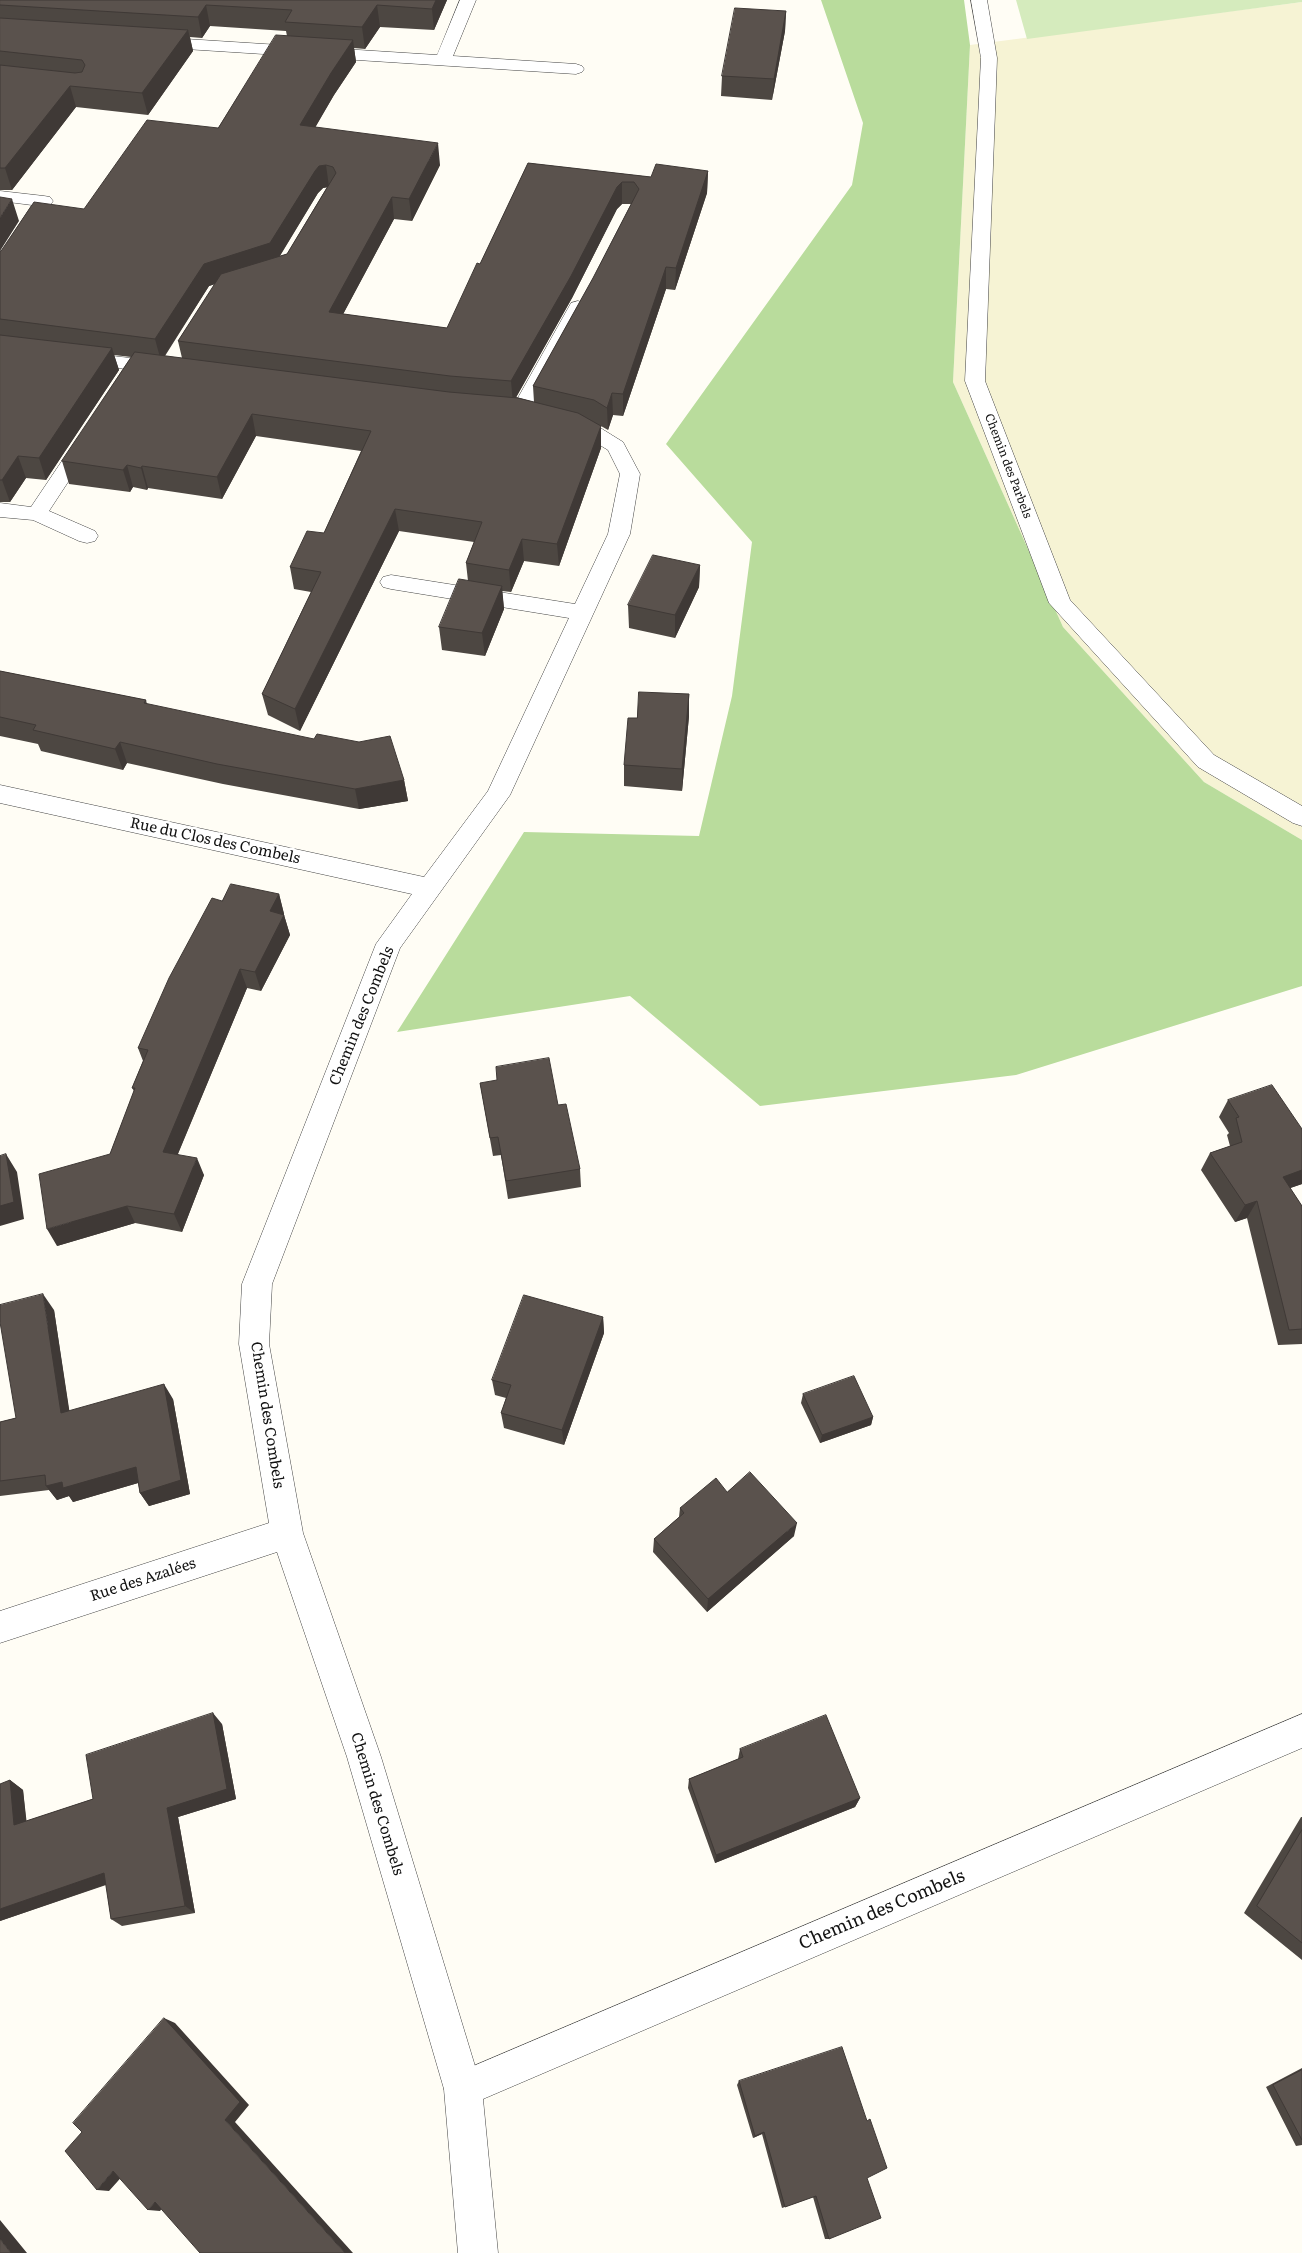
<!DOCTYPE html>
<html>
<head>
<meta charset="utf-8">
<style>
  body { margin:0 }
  canvas { display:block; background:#fffdf5 }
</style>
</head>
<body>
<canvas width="1302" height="2253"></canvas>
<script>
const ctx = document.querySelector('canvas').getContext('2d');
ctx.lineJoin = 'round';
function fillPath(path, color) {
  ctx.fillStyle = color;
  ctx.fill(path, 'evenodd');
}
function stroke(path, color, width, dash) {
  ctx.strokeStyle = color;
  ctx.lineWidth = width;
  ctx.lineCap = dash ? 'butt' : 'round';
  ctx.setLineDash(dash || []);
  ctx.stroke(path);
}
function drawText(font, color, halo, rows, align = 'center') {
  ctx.font = font + ' Literata,serif';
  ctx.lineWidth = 5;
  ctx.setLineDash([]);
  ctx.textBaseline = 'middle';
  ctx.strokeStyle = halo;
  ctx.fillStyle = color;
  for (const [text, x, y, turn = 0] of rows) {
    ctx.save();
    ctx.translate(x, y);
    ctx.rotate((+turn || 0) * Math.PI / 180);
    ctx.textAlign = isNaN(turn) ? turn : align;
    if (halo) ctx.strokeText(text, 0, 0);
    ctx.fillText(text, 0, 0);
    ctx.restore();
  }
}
fillPath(new Path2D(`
  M1302,2V840L1204,782L1063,627L953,382L970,45Z`), '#f6f3d4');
fillPath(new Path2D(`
  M1016,0H1302V2L1027,39Z`), '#d5ebbd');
fillPath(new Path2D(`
  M821,0H964L970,45L953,382L1063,627L1204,782L1302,840V986L1016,1075L760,1106L630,996L397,1032L524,832L699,836L732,696L752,542L666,444L852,185L863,123Z`), '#b9dc9c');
const lane = new Path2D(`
  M460,0H476L453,56L576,64L582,66L584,69L582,72L576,74L154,47L148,45L146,42L148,39L154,37L437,55Z
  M1302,1714V1748L476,2102L463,2108L450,2102L444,2089L450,2076Z`);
const street = new Path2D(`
  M971,0H987L997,58L985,381L1070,600L1214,755L1302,806V826L1293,823L1198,767L1049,603L965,381L981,58Z
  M0,191L44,196L50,197L53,201L7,272L0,274V254L32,205L0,201Z
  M578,301L585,303L587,307L530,412L527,416L520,418L513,416L510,412L571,303Z
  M78,352L165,362L172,364L175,368L172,372L165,374L71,362L68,358L71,354Z
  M566,417L594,424L623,442L640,474L630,534L510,795L400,948L272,1284L269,1344L303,1533L381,1757L482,2089L498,2253H458L444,2089L347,1757L277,1552L0,1643V1611L269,1523L239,1344L242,1284L376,944L412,894L0,803V785L424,877L488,791L569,618L391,589L383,587L380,582L383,577L391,575L575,604L608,534L620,474L608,450L580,433L559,427L556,423L559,419Z
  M85,435L92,437L95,441L49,511L95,531L98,536L95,541L87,543L79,541L33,520L0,517V503L31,507L78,437Z`);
stroke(lane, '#444', 1);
stroke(street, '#444', 1);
fillPath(lane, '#fff');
fillPath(street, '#fff');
fillPath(new Path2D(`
  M0,0H447L434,30L380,27L365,49L354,48L356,62L334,95L315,127L440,165L412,221L394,219L343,314L447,328L480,264L528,163L651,177L708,171L707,193L675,290L666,289L623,416L613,415L608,430L601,426V448L559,566L524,561L511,592L502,591L504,609L485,656L442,650L439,627L468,581L466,563L474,542L399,531L300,731L268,715L262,694L311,592L294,589L290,567L324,533L361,451L256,436L222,499L148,488L147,490L133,487L130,492L69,484L62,461L131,357L114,355L119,370L46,480L26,478L10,502H0V251L84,209L218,128L287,36L286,31L210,26L202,38L190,37L193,51L148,115L76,107L12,190H0ZM327,187L287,254L280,256L318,193L323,188ZM622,204H631L593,278L533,386L534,402L516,397L572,298L617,209ZM215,284L178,341L182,358L165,356L209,286Z
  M786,11L785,31L772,100L721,96L722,76Z
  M700,565L699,587L675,638L629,628L628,605Z
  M0,671L146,700L147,704L404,780L408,801L359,809L223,784L127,763L123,770L41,751L38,744L0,736Z
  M689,694V716L682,791L624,786V765L637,718Z
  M279,894L284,914V915L290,935L261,991L247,988L178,1154L204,1175L182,1232L135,1223L57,1246L110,1154L134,1091L132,1088L143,1061L138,1048L222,901Z
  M480,1083L558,1105L580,1169L581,1187L508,1199L501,1155L493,1156Z
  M1228,1100L1302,1129V1184L1290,1188L1302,1206V1344L1278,1345L1247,1218L1235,1222L1201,1170L1210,1153L1230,1146L1227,1135L1229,1133L1219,1117Z
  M54,1310L69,1411L173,1399L190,1494L149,1506L140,1493L138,1483L73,1502L69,1496L57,1500L49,1490L0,1496V1422L16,1418Z
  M603,1317L604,1333L564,1445L504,1428L501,1413L506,1398L495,1395L492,1380Z
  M803,1394L873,1417L871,1425L820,1443L801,1403Z
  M727,1492L794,1536L707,1612L653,1552L654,1539L679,1517L680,1508Z
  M222,1724L236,1799L178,1817L195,1913L122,1926L111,1919L106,1885L0,1921L10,1780L23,1790L26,1821L93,1799Z
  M740,1749L860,1798L855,1807L715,1863L688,1788L689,1779L738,1759Z
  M1301,1817H1302V1960L1244,1913Z
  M1302,2068V2145L1296,2146L1266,2087Z
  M739,2081L867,2178L829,2239H825L813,2197L782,2208L762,2134L753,2138L737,2085Z`), '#4d4742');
fillPath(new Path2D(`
  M436,0H447L434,30L432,9Z
  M206,5L210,26L202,38L198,17Z
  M377,5L380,27L365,49L362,27Z
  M786,11L785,31L772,100L774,79Z
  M188,30L193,51L148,115L142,93Z
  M353,40L356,62L334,95L304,147L300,125L331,73Z
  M70,86L76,107L12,190L5,168Z
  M438,143L440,165L412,221L409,199Z
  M326,165L329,187L323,188L318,193L274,265L209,286L161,361L155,339L204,264L315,171L319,166Z
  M708,171L707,193L675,290L676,268Z
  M622,182V204L617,209L572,298L513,403L511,381L617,187Z
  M392,197L394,219L332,335L329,312Z
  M12,199L19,221L0,251V218Z
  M666,267V289L623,416V394Z
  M112,348L119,370L46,480L39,458Z
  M612,393L613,415L608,430L607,408Z
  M252,414L256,436L222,499L217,477Z
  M601,426V448L559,566L557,544Z
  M18,456L26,478L10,502L2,480Z
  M127,465L133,487L130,492L123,470Z
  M142,466L148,488L147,490L141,468Z
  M395,509L399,531L300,731L295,709Z
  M522,539L524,561L511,592L509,570Z
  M700,565L699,587L675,638V615Z
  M502,586L504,609L485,656L482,633Z
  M689,694V716L682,791V769Z
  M120,742L127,763L123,770L115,749Z
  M404,780L408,801L359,809L355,789Z
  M279,894L284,914L276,931L270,911Z
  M284,915L290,935L261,991L255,972Z
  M240,969L247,988L171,1170L163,1152Z
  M6,1154L17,1172L24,1219L0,1226V1206Z
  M197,1158L204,1175L182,1232L174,1214Z
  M1302,1170V1184L1273,1194L1283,1177Z
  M1257,1201L1247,1218L1235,1222L1245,1205Z
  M127,1206L135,1223L57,1246L47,1229Z
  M43,1294L54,1310L72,1428L61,1413Z
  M603,1317L604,1333L564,1445L562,1430Z
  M164,1384L173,1399L190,1494L149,1506L140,1493Z
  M873,1417L871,1425L820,1443L822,1435Z
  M136,1467L145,1481L73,1502L69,1496L57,1500L46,1486L62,1482Z
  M797,1523L794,1536L707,1612L708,1599Z
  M213,1713L222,1724L236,1799L178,1817L195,1913L185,1906L167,1808Z
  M10,1780L23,1790L28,1834L14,1825Z
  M860,1798L855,1807L715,1863L716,1855Z
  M104,1873L116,1881L0,1921V1909Z
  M164,2018L175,2023L249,2105L235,2122L353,2253H345L225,2120Z
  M764,2132L762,2134L753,2138L755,2136Z
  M113,2171L126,2172L109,2191L97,2190Z
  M155,2202H167L160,2211L148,2210Z
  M0,2220L27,2253H11L0,2239Z`), '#3f3936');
const building = new Path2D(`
  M0,0H436L432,9L377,5L362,27L285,22L292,10L206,5L198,17L0,5Z
  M735,8L786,11L774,79L722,76Z
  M0,18L188,30L142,93L70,86L5,168H0V65L75,73L82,72L85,65L82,60L0,51Z
  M276,35L353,40L331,73L300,125L438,143L409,199L392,197L329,312L447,328L477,263L480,264L528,163L651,177L656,164L708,171L676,268L666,267L623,394L612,393L607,408L594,400L533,386L593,278L639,189L634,182H622L617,187L571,276L511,381L450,376L178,341L221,274L287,254L336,173L333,167L326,165L319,166L315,171L270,243L204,264L155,339L0,319V251H1L34,202L84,209L147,120L218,128Z
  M0,197L12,199L0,218Z
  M0,335L112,348L39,458L18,456L2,480H0Z
  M135,352L449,392L518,398L578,413L601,426L557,544L522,539L509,570L466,563L482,522L395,509L295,709L262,694L321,572L290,567L307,531L324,533L371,431L252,414L217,477L142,466L141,468L127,465L123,470L62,461Z
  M653,555L700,565L675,615L628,605Z
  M459,579L502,586L482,633L439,627Z
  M0,671L146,700L144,703L314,739L317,734L359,742L390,736L404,780L355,789L217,764L120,742L115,749L33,730L36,725L0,717Z
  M639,692L689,694L682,769L624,765L628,718H637Z
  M231,884L279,894L270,911L284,915L255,972L240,969L163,1152L197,1158L174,1214L127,1206L47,1229L39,1174L110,1154L135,1088H132L148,1050L138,1048L169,978L212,898L222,901Z
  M549,1058L558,1105L566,1104L580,1169L506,1181L498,1137L490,1138L480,1083L497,1080L496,1067Z
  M1272,1085L1302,1129V1170L1283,1177L1302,1206V1329L1289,1330L1257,1201L1245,1205L1210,1153L1242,1142L1236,1118L1239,1117L1228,1100Z
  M6,1154L14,1202L0,1206V1156Z
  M43,1294L61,1413L164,1384L181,1480L140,1493L136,1467L63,1488L62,1482L46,1486L45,1475L0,1481V1422L16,1418L0,1322V1305Z
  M524,1295L603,1317L562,1430L501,1413L511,1385L492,1380Z
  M854,1376L873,1417L822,1435L803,1394Z
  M750,1472L797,1523L708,1599L654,1539L684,1513L680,1508L716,1478L727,1492Z
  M213,1713L227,1789L167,1808L185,1906L111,1919L104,1873L0,1909V1784L10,1780L14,1825L93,1799L86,1755Z
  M826,1715L860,1798L716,1855L689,1779L743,1757L740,1749Z
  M1302,1830V1943L1257,1906Z
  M164,2018L240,2102L225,2120L345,2253H200L155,2202L148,2210L113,2171L97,2190L65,2151L82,2132L73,2123Z
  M842,2047L867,2121L870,2119L887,2168L867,2178L881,2218L829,2239L816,2196L785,2207L764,2132L755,2136L739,2081Z
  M1302,2070V2140L1273,2085Z
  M0,2239L11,2253H0Z`);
fillPath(building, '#5a524d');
stroke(building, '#3f3936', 1);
drawText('12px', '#111', '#fff', [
  ["Chemin des Parbels",1008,466,69]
]);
drawText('15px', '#111', '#fff', [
  ["Rue du Clos des Combels",215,841,12],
  ["Chemin des Combels",362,1016,-68],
  ["Chemin des Combels",267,1415,81],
  ["Rue des Azalées",143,1580,-18],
  ["Chemin des Combels",377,1804,73]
]);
drawText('18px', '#111', '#fff', [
  ["Chemin des Combels",882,1910,-23]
]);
</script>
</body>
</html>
